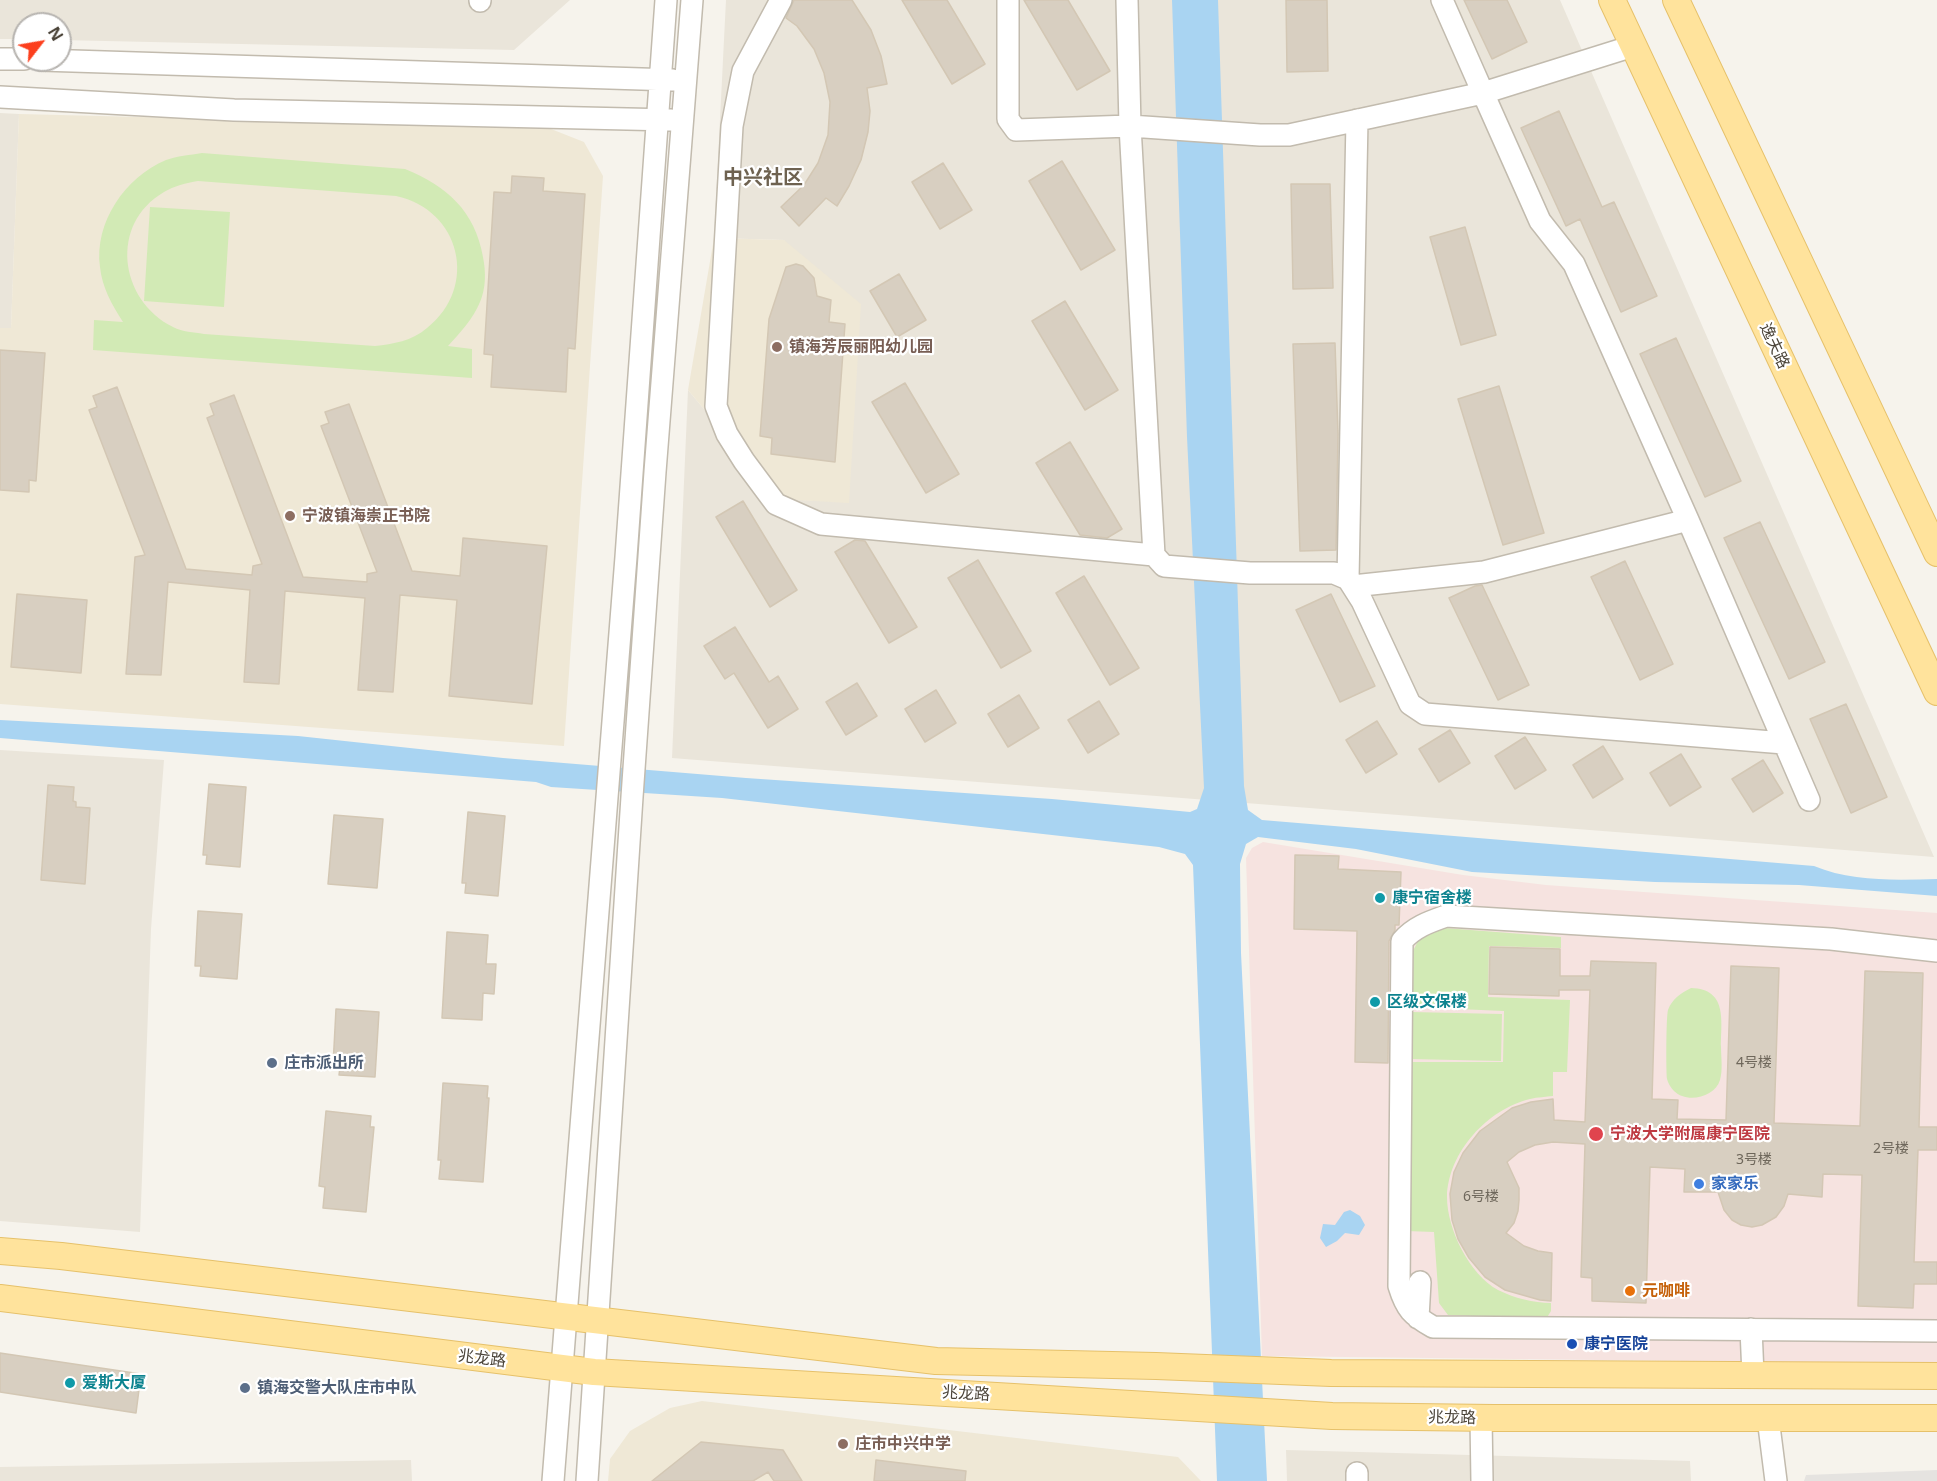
<!DOCTYPE html>
<html>
<head>
<meta charset="utf-8">
<style>
  body { margin:0 }
  #map { position:relative; width:1937px; height:1481px; overflow:hidden; background:#f6f3ec; font-family:"Noto Sans",sans-serif }
  canvas { display:block }
  .north { position:absolute; left:12px; top:12px; width:60px; height:60px; box-sizing:border-box; background:#fff; border:2px solid #b7b4b0; border-radius:50%; rotate:59deg; font-size:16px; font-weight:700; line-height:24px; text-align:center; color:#4b4439 }
  .north::after { content:''; display:block; margin:auto; width:21px; height:27px; background:#fc3f1d; clip-path:polygon(50% 0,100% 100%,50% 72%,0 100%) }
</style>
</head>
<body>
<div id="map">
<canvas width="1937" height="1481"></canvas>
<div class="north">N</div>
</div>
<script>
const ctx = document.querySelector('canvas').getContext('2d');
ctx.lineJoin = 'round';
function fillPath(path, color) {
  ctx.fillStyle = color;
  ctx.fill(path, 'evenodd');
}
function stroke(path, color, width, dash) {
  ctx.strokeStyle = color;
  ctx.lineWidth = width;
  ctx.lineCap = dash ? 'butt' : 'round';
  ctx.setLineDash(dash || []);
  ctx.stroke(path);
}
function drawText(font, color, halo, rows, align = 'center') {
  ctx.font = font + ' "Noto Sans","Noto Sans SC",sans-serif';
  ctx.lineWidth = 4.5;
  ctx.setLineDash([]);
  ctx.textBaseline = 'middle';
  ctx.strokeStyle = halo;
  ctx.fillStyle = color;
  for (const [text, x, y, turn = 0] of rows) {
    ctx.save();
    ctx.translate(x, y);
    ctx.rotate((+turn || 0) * Math.PI / 180);
    ctx.textAlign = isNaN(turn) ? turn : align;
    if (halo) ctx.strokeText(text, 0, 0);
    ctx.fillText(text, 0, 0);
    ctx.restore();
  }
}
fillPath(new Path2D(`
  M0,0H570L514,50L60,40V24H24V39H0Z
  M726,0H1560L1934,857L672,758L688,390L779,499L849,502L784,240L714,238Z
  M0,113L19,114L11,329L0,328Z
  M0,750L164,760L151,929L140,1232L0,1221Z
  M1286,1450L1690,1461L1691,1481H1287Z
  M411,1460L412,1481H0V1467Z`), '#eae5da');
fillPath(new Path2D(`
  M19,114L546,127L584,142L603,176L564,746L0,704V328H11Z
  M714,238L784,240L861,304L849,503L779,499L688,390Z
  M702,1401L1178,1457L1201,1481H608L610,1459L630,1431L670,1408Z`), '#efe8d6');
fillPath(new Path2D(`
  M1263,842L1463,875L1546,885L1937,913V1364L1262,1356L1246,858L1252,848Z`), '#f6e3e0');
fillPath(new Path2D(`
  M202,153L405,169C447,186 475,211 483,257C486,272 486,288 480,302C473,319 460,333 448,346L472,349V378L93,350L94,320L123,322C112,305 102,287 100,267C94,223 125,177 166,160C177,156 190,155 202,153ZM198,181L396,196C461,210 479,287 427,328C412,341 393,344 375,346L204,334C193,332 183,332 173,327C119,300 109,224 164,192C174,186 186,183 198,181Z
  M150,207L230,212L224,307L144,301Z
  M1445,928L1561,937V948L1489,946L1488,997L1570,1000L1567,1072H1553V1096C1546,1097 1538,1097 1530,1099C1488,1109 1448,1152 1447,1197C1447,1229 1469,1274 1498,1290C1514,1298 1534,1303 1551,1303V1311L1546,1319L1448,1315L1439,1303L1434,1232L1406,1231L1409,1062H1503L1504,1011L1412,1007L1407,963L1419,939Z
  M1691,988C1728,989 1721,1021 1721,1047C1721,1057 1723,1070 1720,1080C1715,1097 1687,1104 1674,1091C1671,1088 1668,1083 1667,1079C1666,1072 1666,1017 1668,1010C1672,999 1681,993 1691,988Z
  M1411,1012L1502,1014L1501,1061L1410,1059Z`), '#d2eab5');
fillPath(new Path2D(`
  M1937,1470V1481H1804L1806,1475Z`), '#e5e3e0');
fillPath(new Path2D(`
  M1172,0H1218L1244,786L1248,810L1262,820L1814,866C1852,882 1896,880 1937,879V896L1799,885L1655,882L1472,872L1356,849L1258,837L1246,844L1240,864L1241,953L1267,1481H1217L1193,865L1185,854L1159,847L722,798L551,787L536,782L0,738V720L298,736L503,758L746,778L1052,799L1190,812L1197,809L1204,788L1187,437Z
  M1350,1210L1360,1216L1365,1225L1359,1235L1345,1233L1337,1241L1326,1247L1320,1238L1323,1224L1335,1225L1344,1212Z`), '#a9d4f2');
const building = new Path2D(`
  M794,0H852L871,30L881,56L887,84L867,88L870,111L868,132L861,160L849,186L837,206L826,198L799,226L781,207L804,185L818,163L828,135L830,102L824,73L814,49L797,26L786,18Z
  M902,0H947L985,64L952,84Z
  M1024,0H1068L1110,71L1077,90Z
  M1286,0H1327L1328,71L1287,72Z
  M1464,0H1507L1527,42L1492,59Z
  M1559,111L1602,207L1614,202L1657,296L1621,312L1580,219L1566,226L1521,128Z
  M1062,161L1115,250L1081,270L1029,181Z
  M943,163L972,210L940,229L912,182Z
  M512,176L544,178L543,191L585,194L575,349L568,348L566,392L491,387L493,355L484,354L494,192L511,193Z
  M1291,184H1330L1333,288L1293,289Z
  M1465,227L1496,335L1461,345L1430,237Z
  M796,264L803,266L814,278L817,296L831,300L829,322L845,324L835,462L771,454L772,438L760,436L769,319L786,267Z
  M899,274L926,320L897,337L870,291Z
  M1065,301L1118,390L1085,410L1032,321Z
  M1676,338L1741,481L1705,497L1640,354Z
  M1335,343L1338,434L1336,550L1300,551L1293,344Z
  M0,350L45,353L36,481L29,480V492L0,490Z
  M905,383L959,474L926,493L872,402Z
  M1499,386L1544,533L1503,545L1458,399Z
  M117,387L186,569L252,575L253,566L262,564L207,418L214,415L210,404L234,395L303,577L367,582V574L377,572L321,426L329,423L325,412L349,404L412,571L460,576L463,538L547,546L532,704L449,696L457,600L400,595L393,692L358,690L365,598L285,591L279,684L244,682L250,590L168,582L161,675L126,674L135,557L145,555L89,410L97,407L93,396Z
  M1070,442L1122,529L1107,538L1080,535L1036,463Z
  M743,501L797,590L770,607L716,517Z
  M1760,522L1825,662L1789,679L1724,538Z
  M855,540L865,541L917,627L889,643L835,552Z
  M978,560L1031,651L1001,668L948,578Z
  M1625,561L1673,664L1640,680L1591,577Z
  M1084,576L1139,668L1110,685L1056,593Z
  M1482,585L1529,685L1498,700L1449,598L1475,586Z
  M17,594L87,600L81,673L11,667Z
  M1331,594L1375,686L1340,702L1296,610Z
  M735,627L769,682L778,676L798,709L768,728L734,673L725,679L704,646Z
  M857,683L877,716L846,735L826,702Z
  M936,690L956,723L925,742L905,709Z
  M1019,695L1039,728L1008,747L988,714Z
  M1099,701L1119,734L1088,753L1068,720Z
  M1846,704L1887,797L1851,813L1810,719Z
  M1377,721L1397,754L1366,773L1346,740Z
  M1450,730L1470,763L1439,782L1419,749Z
  M1525,737L1546,770L1515,789L1495,756Z
  M1603,746L1623,779L1593,798L1573,765Z
  M1681,754L1701,787L1670,806L1650,773Z
  M1763,760L1783,793L1753,812L1732,779Z
  M209,784L246,787L240,867L206,864L207,855H203Z
  M48,785L74,787L73,801L76,802V807L90,808L85,884L41,880Z
  M468,812L505,816L498,896L465,893L466,883H462Z
  M334,815L383,819L377,888L328,884Z
  M1295,855L1339,856L1338,869L1401,872L1399,925H1395V930L1389,941L1388,1063L1355,1062L1357,931L1294,929Z
  M198,911L242,914L237,979L200,976L201,966H195Z
  M447,932L488,935L486,964H496L494,994L483,993L482,1020L442,1018Z
  M1490,947L1560,949V976H1590L1591,961L1656,963L1652,1099L1678,1100L1677,1119L1726,1120L1731,966L1779,968L1774,1123L1860,1126L1865,971L1923,973L1919,1127H1937V1150H1918L1914,1262H1937V1284H1914L1913,1308L1858,1306L1862,1175L1823,1174L1822,1197L1788,1194L1784,1206L1776,1217L1762,1225L1752,1227L1741,1225L1732,1220L1724,1210L1718,1192H1684L1685,1169L1650,1167L1646,1303L1592,1301V1278L1581,1277L1585,1144L1553,1142L1535,1145L1519,1152L1507,1162L1519,1188V1200L1518,1211L1514,1223L1506,1233L1524,1246L1538,1251L1552,1253L1551,1301L1540,1300L1505,1290L1485,1277L1469,1258L1458,1239L1452,1220L1450,1194L1454,1172L1463,1153L1480,1131L1512,1108L1531,1102L1553,1099L1554,1120L1585,1122L1590,990H1559V996L1489,994Z
  M336,1009L379,1012L375,1077L339,1075L340,1067L333,1066Z
  M443,1083L488,1086L487,1098H489L483,1182L439,1179L441,1160H438Z
  M326,1111L371,1116L370,1127H374L366,1212L323,1208L325,1187L319,1186Z
  M0,1353L141,1374L136,1413L0,1392Z
  M701,1442L783,1450L802,1481H774L768,1472L753,1481H652Z
  M876,1460L966,1471L965,1481H874Z`);
fillPath(building, '#d8cfc1');
stroke(building, '#d3c7b4', 1.5);
const minor = new Path2D(`
  M480,0V1
  M781,0L743,71L732,126L716,406L727,434L744,461L776,504L821,524L1154,555
  M1008,0V119L1016,130L1130,126L1260,135H1289L1483,93L1442,0
  M1127,0L1130,126L1154,555L1164,566L1250,573H1334L1348,579L1362,601L1410,704L1425,714L1784,743
  M1633,46L1483,93L1540,221L1574,264L1688,520L1809,800
  M0,59H24
  M41,60L673,80
  M0,97L234,110L671,120
  M1348,579L1357,120
  M1353,586L1484,572L1688,520
  M1937,951L1831,939L1446,916C1429,922 1414,927 1402,941L1399,1286C1406,1309 1412,1315 1433,1327L1937,1331
  M1418,1318L1420,1282
  M1751,1329L1753,1375
  M1481,1418L1482,1481
  M1768,1418L1776,1481
  M1357,1473V1481
  M553,1481L626,557L666,0
  M587,1481L632,797L655,472L692,0`);
const major = new Path2D(`
  M1612,0L1937,692
  M1676,0L1937,553
  M0,1251L61,1256L936,1361L1156,1366L1331,1373L1937,1376
  M0,1298L594,1372L1332,1416L1494,1418H1937`);
stroke(minor, '#c2bbae', 24);
stroke(major, '#e6c16a', 28);
stroke(minor, '#fff', 21);
stroke(major, '#ffe39c', 26);
for (const [x, y, r, color] of [
  [777,347,6,"#8d6e63"],
  [290,516,6,"#8d6e63"],
  [1380,898,6,"#0f9aa8"],
  [1375,1002,6,"#0f9aa8"],
  [272,1063,6,"#5c6f8a"],
  [1596,1134,8,"#e0444e"],
  [1699,1184,6,"#3f7fe0"],
  [1630,1291,6,"#e8710a"],
  [1572,1344,6,"#1a4fb4"],
  [70,1383,6,"#0f9aa8"],
  [245,1388,6,"#5c6f8a"],
  [843,1444,6,"#8d6e63"]
]) {
  const dot = new Path2D();
  dot.arc(x, y, r, 0, 2 * Math.PI);
  ctx.fillStyle = color;
  ctx.fill(dot);
  stroke(dot, '#fff', 2);
}
drawText('14px', '#6e675b', null, [
  ["4号楼",1754,1063],
  ["2号楼",1891,1149],
  ["3号楼",1754,1160],
  ["6号楼",1481,1197]
]);
drawText('16px', '#4b4439', '#fff', [
  ["逸夫路",1774,346,65],
  ["兆龙路",482,1359,7],
  ["兆龙路",966,1394,3],
  ["兆龙路",1452,1418,1]
]);
drawText('bold 16px', '#785e54', '#fff', [
  ["镇海芳辰丽阳幼儿园",789,347],
  ["宁波镇海崇正书院",302,516],
  ["庄市中兴中学",855,1444]
], 'left');
drawText('bold 16px', '#0d838f', '#fff', [
  ["康宁宿舍楼",1392,898],
  ["区级文保楼",1387,1002],
  ["爱斯大厦",82,1383]
], 'left');
drawText('bold 16px', '#4e5e75', '#fff', [
  ["庄市派出所",284,1063],
  ["镇海交警大队庄市中队",257,1388]
], 'left');
drawText('bold 16px', '#be3a42', '#fff', [
  ["宁波大学附属康宁医院",1610,1134]
], 'left');
drawText('bold 16px', '#366cbe', '#fff', [
  ["家家乐",1711,1184]
], 'left');
drawText('bold 16px', '#c56008', '#fff', [
  ["元咖啡",1642,1291]
], 'left');
drawText('bold 16px', '#164399', '#fff', [
  ["康宁医院",1584,1344]
], 'left');
drawText('bold 20px', '#6e6250', '#fff', [
  ["中兴社区",763,178]
]);
</script>
</body>
</html>
